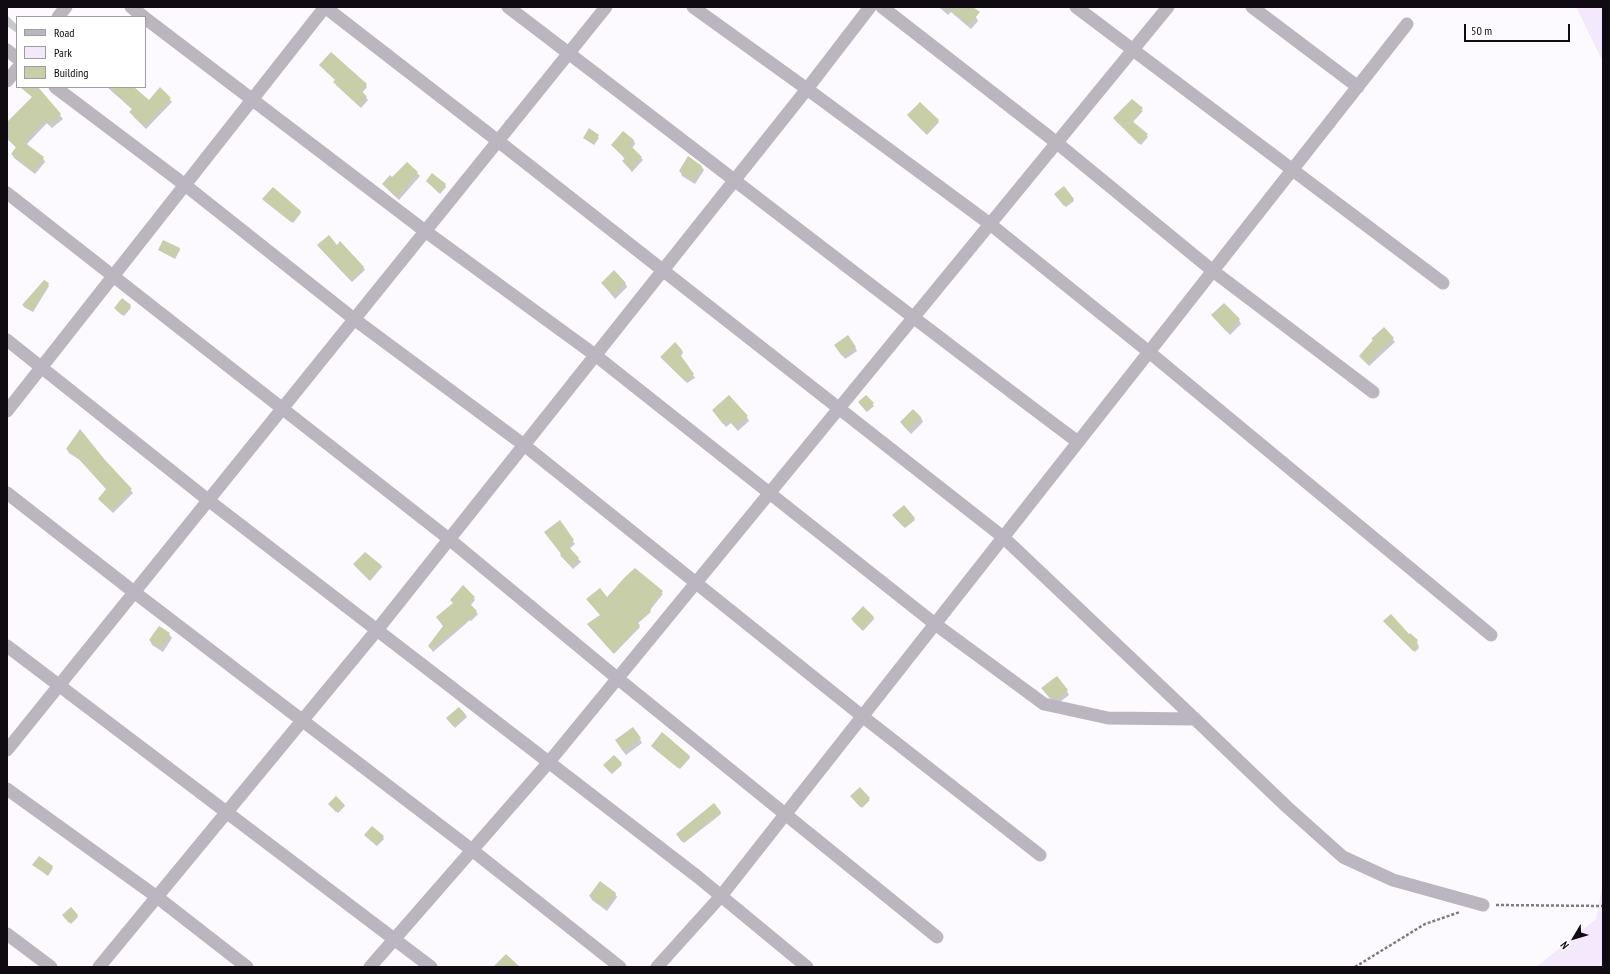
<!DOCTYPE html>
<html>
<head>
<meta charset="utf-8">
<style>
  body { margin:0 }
  #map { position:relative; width:1610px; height:974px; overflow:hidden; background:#fcfafe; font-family:"PT Sans Narrow",sans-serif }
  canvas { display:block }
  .frame { position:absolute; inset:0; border:8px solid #100b13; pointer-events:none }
  .legend { position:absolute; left:16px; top:16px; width:130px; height:72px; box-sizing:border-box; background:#fff; border:1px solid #9f9da1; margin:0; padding:5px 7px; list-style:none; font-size:12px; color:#100b13 }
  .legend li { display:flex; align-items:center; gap:8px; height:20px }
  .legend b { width:20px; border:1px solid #9f9da1 }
  .north { position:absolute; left:1554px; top:918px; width:40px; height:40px; -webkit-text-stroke:3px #fff; paint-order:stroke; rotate:232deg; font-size:11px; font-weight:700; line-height:16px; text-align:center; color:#100b13 }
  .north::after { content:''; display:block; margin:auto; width:14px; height:18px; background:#100b13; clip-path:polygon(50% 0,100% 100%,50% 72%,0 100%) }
  .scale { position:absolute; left:1464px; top:24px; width:106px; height:18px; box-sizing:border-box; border:2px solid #100b13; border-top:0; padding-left:5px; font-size:12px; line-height:14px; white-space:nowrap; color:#100b13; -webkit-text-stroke:3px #fff; paint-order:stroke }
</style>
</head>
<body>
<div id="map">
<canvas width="1610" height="974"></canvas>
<div class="frame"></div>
<ul class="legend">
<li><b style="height:5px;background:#bbb5bf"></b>Road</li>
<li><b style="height:11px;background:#f4e8fc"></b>Park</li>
<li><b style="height:11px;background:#c7cea8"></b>Building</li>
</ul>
<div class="north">N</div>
<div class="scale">50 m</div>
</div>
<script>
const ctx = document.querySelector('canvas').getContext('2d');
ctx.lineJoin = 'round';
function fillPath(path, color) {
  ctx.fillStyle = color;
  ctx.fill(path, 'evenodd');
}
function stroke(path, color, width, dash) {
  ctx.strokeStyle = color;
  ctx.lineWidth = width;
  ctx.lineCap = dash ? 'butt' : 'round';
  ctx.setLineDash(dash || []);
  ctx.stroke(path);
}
fillPath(new Path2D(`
  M1576,7H1603V62Z
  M1603,883V967H1536L1596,919Z`), '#f4e8fc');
fillPath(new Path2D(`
  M939,7H964L976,17L978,21L971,29L951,12L948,15Z
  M7,15L17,25V33L7,26Z
  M320,65L366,85L367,87L362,93L368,100L361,108L336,85V80Z
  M107,87H133L149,101L160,89L172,102L146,129L133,116L131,112L133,110Z
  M41,92L63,119L52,128L47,123L26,145L43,158L45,162L35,174L14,158L12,154L17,148L7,139V124Z
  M1132,100L1143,111L1133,122L1148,137L1141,145L1115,120Z
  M909,117L938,121L939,122L927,135Z
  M590,130L599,138L594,145L584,138Z
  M623,132L634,141L635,144L632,148L643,160L632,172L623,161L625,159L612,145Z
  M407,163L420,176L399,200L383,184L393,179Z
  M701,166L704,170L695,184L682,176L680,171Z
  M427,181L445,185L446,187L440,194Z
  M1056,196L1073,199L1074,201L1066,207Z
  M263,200L300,211L301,213L293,223Z
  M179,248L180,250L175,259L159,250Z
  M320,248L363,267L365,270L352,282Z
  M602,283H625L627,287L615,299Z
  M48,284L49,286L33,312L24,307L23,305Z
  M130,306L131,308L124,316L116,310Z
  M1212,315L1239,320L1241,324L1230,335Z
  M1384,329L1395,342L1369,366L1360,357Z
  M855,347L857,351L845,359L838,349Z
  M682,350L683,353L680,357L695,378L687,383L661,357Z
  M866,396L874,406L867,412L860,404Z
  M713,411L747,417L749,421L738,431L731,423L726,427Z
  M921,417L923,422L911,434L901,423Z
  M67,450L105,461L133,493L113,513L100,499L107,490L81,461L69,453Z
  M893,516L914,518L915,520L905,528Z
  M559,522L575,544L569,549L581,562L573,569L561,556Z
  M354,565H381L382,567L370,581Z
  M635,570L663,594L650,610L651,612L637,624L640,627L614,654L589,626L601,616L607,598Z
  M474,598L475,600L470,606L478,614L471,621L470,620L433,652L429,646L444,626Z
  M873,617L874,619L863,631L853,621Z
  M1385,623L1417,641L1418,643L1416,644L1419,648L1415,652Z
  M159,627L169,634L172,638L163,652L152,645L150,640Z
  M1067,691L1069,695L1060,702L1052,701L1045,692Z
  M459,708L467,717L455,728L448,720Z
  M640,739L642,743L626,755L618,744Z
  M652,747L689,756L690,758L680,769Z
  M621,764L622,765L612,774L605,767Z
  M853,798L869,799L870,800L862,808Z
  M344,804L345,806L338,813L330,806Z
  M720,812L721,814L684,843L678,836Z
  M365,836L383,837L384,839L377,846Z
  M34,865L52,867L53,868L48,876Z
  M615,893L617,897L607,911L592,900L590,896Z
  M77,915L78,917L71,924L64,916Z`), '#0003');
fillPath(new Path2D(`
  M947,7H973L980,12L969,25Z
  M331,52L367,84L361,90L367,97L359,106L333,82L335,80L319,65Z
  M20,87H38L61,114L49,125L44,120L24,142L44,157L33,171L11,154L16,147L7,138V122L32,97Z
  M108,87H134L149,100L160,87L171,98L144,126L129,112L132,109Z
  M1132,99L1143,108L1132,121L1148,134L1139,144L1113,118Z
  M920,102L939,120L926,134L907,115Z
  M589,128L599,135L593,144L583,138Z
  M623,131L634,140L630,145L642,157L630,169L622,161L625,158L611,145Z
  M688,156L702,166L693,181L679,171Z
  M407,162L418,172L396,197L382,184L390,175L392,177Z
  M432,173L446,184L439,193L426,181Z
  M1064,186L1074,199L1064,206L1054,194Z
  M273,187L301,211L291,222L262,199Z
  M329,235L337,245L340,241L364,267L350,280L317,245Z
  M163,240L180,248L174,258L158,250Z
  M614,270L626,283L613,295L601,283Z
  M44,280L49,283L32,311L22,305Z
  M122,298L131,305L122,315L114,308Z
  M1224,303L1240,319L1227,332L1211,315Z
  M1384,327L1394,338L1367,363L1359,356L1373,340L1371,339Z
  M848,335L856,347L842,356L834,345Z
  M675,342L682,350L679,353L694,374L685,381L660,357Z
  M729,395L748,416L735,427L728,420L723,424L712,410Z
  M866,395L874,403L866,411L858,402Z
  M913,409L921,417L908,431L900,422Z
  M80,429L105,460L132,489L111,511L98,499L106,489L78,458L66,449Z
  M904,505L915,518L904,527L892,515Z
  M560,520L574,540L567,545L579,558L571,566L560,555L561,554L544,532Z
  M365,552L381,565L369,580L353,564Z
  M635,568L663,591L650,608L651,610L637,622L640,625L613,653L587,624L600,615L586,599L600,588L607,597L625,577Z
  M463,585L475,597L469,603L477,611L469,619L468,618L431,649L428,646L443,626L436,617L453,603L450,600Z
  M863,606L874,617L862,630L851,619Z
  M1391,614L1409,634L1410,633L1418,640L1416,642L1419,646L1413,651L1383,621Z
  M159,626L170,633L161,648L149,640Z
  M1057,676L1068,690L1057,699L1049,697L1041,688Z
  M459,707L466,715L453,726L446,718Z
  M633,727L641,738L623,751L615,740Z
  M662,732L690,756L678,768L651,746Z
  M614,755L622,763L611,773L603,765Z
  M860,787L870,798L860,807L850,796Z
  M336,796L344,804L336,812L328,804Z
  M714,803L721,812L682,842L676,834Z
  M372,826L384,836L376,845L364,835Z
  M39,856L53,866L47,875L32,865Z
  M600,881L616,893L605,908L589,896Z
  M71,907L78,915L69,923L62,915Z
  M506,954L520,967H493Z`), '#c7cea8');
stroke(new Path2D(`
  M1496,905L1603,906
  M1355,967L1425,924L1460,912`), '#7e7b81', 2.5, [3, 2]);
stroke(new Path2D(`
  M131,7L144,17
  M325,7L498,141L1003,537L1195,719
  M508,7C699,152 887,299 1078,442
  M693,7L807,89L990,224L1149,352L1491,635
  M882,7L1057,143L1213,271L1373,392
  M1076,7L1443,283
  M1252,7L1358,87
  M58,17L66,7
  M145,18L425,231L595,355L935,624L1044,704L1108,718L1195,719L1287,807L1343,857L1393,880L1483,905
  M7,50L17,58
  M7,81L17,69
  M55,87L185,185L354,319L524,445L862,716L1040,855
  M7,193L449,539L617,678L937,937
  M7,340L208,500L698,877L807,967
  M7,411L325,7
  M7,493L134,592L472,850L620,967
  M7,646L431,967
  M7,750L606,7
  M7,789L157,897L247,967
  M7,934L51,967
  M99,967L377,630L807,89L870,7
  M370,967L549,762L1168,7
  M657,967L721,896L1407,24`), '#bbb5bf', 13);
</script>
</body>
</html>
